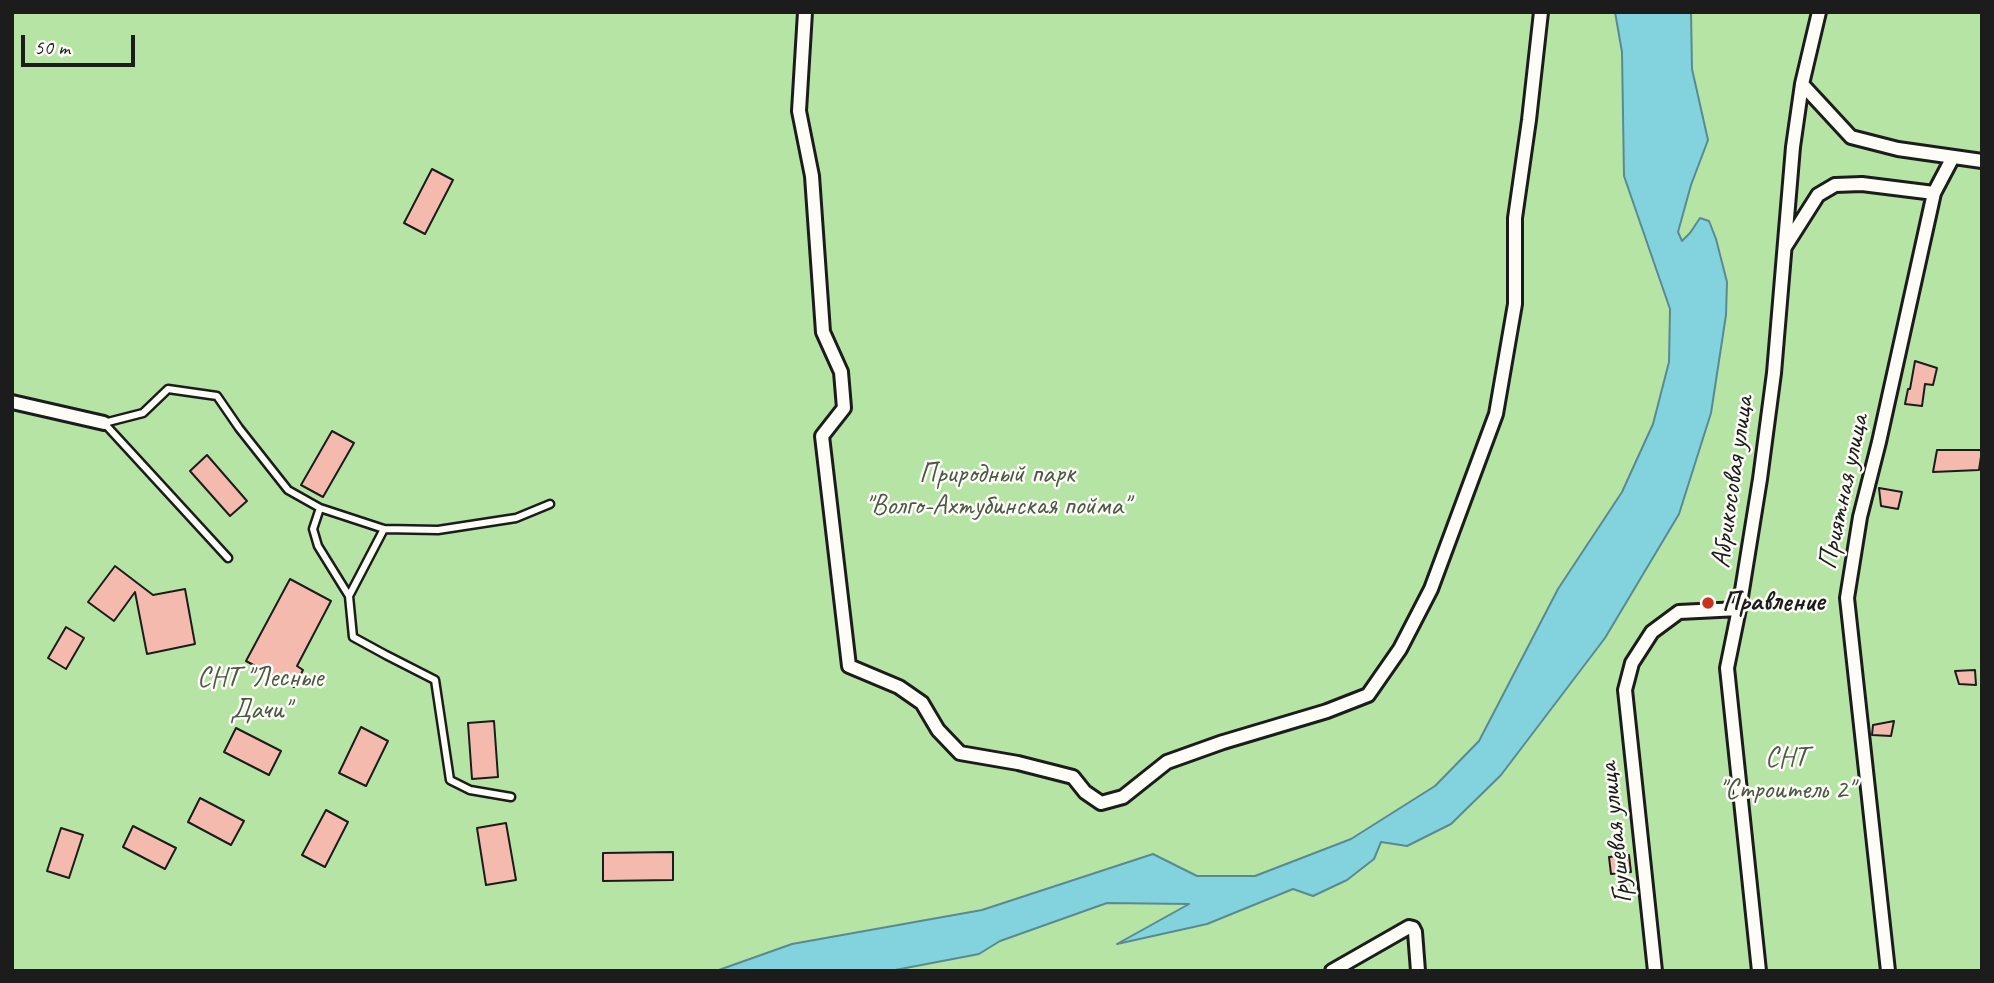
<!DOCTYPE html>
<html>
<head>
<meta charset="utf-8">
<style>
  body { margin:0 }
  #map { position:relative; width:1994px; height:983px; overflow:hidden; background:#fae8e1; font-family:Caveat,sans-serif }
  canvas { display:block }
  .frame { position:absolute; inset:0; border:14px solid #1c1c1c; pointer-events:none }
  .scale { position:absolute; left:21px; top:35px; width:114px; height:32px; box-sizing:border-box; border:4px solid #1c1c1c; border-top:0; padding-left:9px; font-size:21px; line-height:24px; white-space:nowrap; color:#1c1c1c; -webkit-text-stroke:5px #fdfcf7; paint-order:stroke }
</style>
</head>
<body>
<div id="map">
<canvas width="1994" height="983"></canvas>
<div class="frame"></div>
<div class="scale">50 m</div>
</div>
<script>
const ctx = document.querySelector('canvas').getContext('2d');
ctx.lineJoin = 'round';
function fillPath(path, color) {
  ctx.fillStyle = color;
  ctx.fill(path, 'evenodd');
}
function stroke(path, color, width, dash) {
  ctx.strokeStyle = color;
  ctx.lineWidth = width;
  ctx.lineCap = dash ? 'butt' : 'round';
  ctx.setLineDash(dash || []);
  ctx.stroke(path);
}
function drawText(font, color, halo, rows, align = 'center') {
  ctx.font = font + ' Caveat,sans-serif';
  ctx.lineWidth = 5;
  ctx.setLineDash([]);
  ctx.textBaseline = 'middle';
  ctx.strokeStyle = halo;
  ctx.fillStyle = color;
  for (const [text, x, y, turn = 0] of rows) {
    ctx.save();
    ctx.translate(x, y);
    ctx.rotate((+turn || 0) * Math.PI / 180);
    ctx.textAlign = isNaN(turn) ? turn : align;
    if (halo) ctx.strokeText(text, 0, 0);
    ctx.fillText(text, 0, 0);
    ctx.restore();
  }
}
fillPath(new Path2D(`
  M12,12H1982V971H12Z`), '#b5e4a4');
const water = new Path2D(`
  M1615,12H1691L1692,69L1708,140L1691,185L1678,232L1682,241L1690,233L1700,218L1709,221L1716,239L1727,282L1726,315L1711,413L1679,514L1605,638L1501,775L1451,824L1407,846L1381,842L1374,859L1347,880L1313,896L1293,889L1207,924L1117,944L1189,904L1107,903L1000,941L979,954L890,971H716L792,944L982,910L1153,854L1197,876H1255L1351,839L1435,786L1479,741L1558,589L1622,492L1653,424L1669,362L1670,309L1624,176L1622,52Z`);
fillPath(water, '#83d3df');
stroke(water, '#5a8a91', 2);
const building = new Path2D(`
  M432,169L453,180L425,234L404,223Z
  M1915,361L1937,368L1933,385L1925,384L1922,406L1905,404L1908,389H1910Z
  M332,431L354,443L323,497L301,485Z
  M1937,450H1982L1979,470L1933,472Z
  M207,455L247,501L230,516L190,471Z
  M1879,488L1902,492L1898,509L1881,506Z
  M115,566L153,595L185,589L195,644L147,654L135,592L114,621L88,602Z
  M290,579L331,601L297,666L303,670L294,687L246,661Z
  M66,627L84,638L66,669L48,658Z
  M1975,670L1976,685L1959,684L1955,671Z
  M494,721L498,777L472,779L468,723Z
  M1894,721L1891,736L1872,735L1873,725Z
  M361,727L388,741L366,786L339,773Z
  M236,728L281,751L269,775L224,752Z
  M200,798L244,821L231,845L188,822Z
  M326,810L348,822L325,867L302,855Z
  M506,823L516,880L486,885L477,828Z
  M133,826L176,848L165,869L123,847Z
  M61,828L83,835L69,878L47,871Z
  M673,852V880L603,881V853Z
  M1629,855L1631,872L1611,874L1609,857Z`);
fillPath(building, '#f4baae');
stroke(building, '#1c1c1c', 2);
const service = new Path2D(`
  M320,508L313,529L318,546L349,596L353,637L386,655L435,680L450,780L470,790L511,797
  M228,558L104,423L143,413L168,389L217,396L239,428L288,490L320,508L384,529L438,530L516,518L550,504
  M349,596L384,529`);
const minor = new Path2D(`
  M805,12L799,111L812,176L823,332L841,372L844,408L822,436L849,666L899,687L922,703L938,730L960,753L1018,763L1073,777L1085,792L1101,803L1123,797L1167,762L1223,742L1327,711L1368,695L1400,649L1431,589L1496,414L1515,304V218L1529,120L1541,12
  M1802,84L1851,137L1898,149L1982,161
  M1785,247L1818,195L1835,185L1862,184L1934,193
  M12,402L104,423
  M1332,971L1409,927L1413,928L1415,932L1418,971
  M1655,971L1625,690L1632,663L1652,632L1679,612L1739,609
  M1759,971L1727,668L1739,609L1760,479L1774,373L1793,147L1802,84L1819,12
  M1888,971L1847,598L1860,517L1879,442L1934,193L1953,157`);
stroke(service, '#1c1c1c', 11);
stroke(minor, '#1c1c1c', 18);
stroke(service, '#fdfcf7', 6);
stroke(minor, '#fdfcf7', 12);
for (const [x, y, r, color] of [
  [1708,603,7,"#c8321e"]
]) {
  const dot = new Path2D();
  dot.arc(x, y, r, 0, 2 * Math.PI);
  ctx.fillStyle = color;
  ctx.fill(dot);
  stroke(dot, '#fdfcf7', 2.5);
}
drawText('28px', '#4a5845', '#fdfcf7', [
  ["Природный парк",997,475],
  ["\"Волго-Ахтубинская пойма\"",997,507],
  ["СНТ \"Лесные",260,679],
  ["Дачи\"",260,711],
  ["СНТ",1786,759],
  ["\"Строитель 2\"",1786,791]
]);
drawText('28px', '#1c1c1c', '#fdfcf7', [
  ["Абрикосовая улица",1733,482,-82],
  ["Приятная улица",1844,492,-78],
  ["Грушевая улица",1616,833,-96]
]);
drawText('bold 28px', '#1c1c1c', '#fdfcf7', [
  ["Правление",1722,603]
], 'left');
</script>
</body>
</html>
